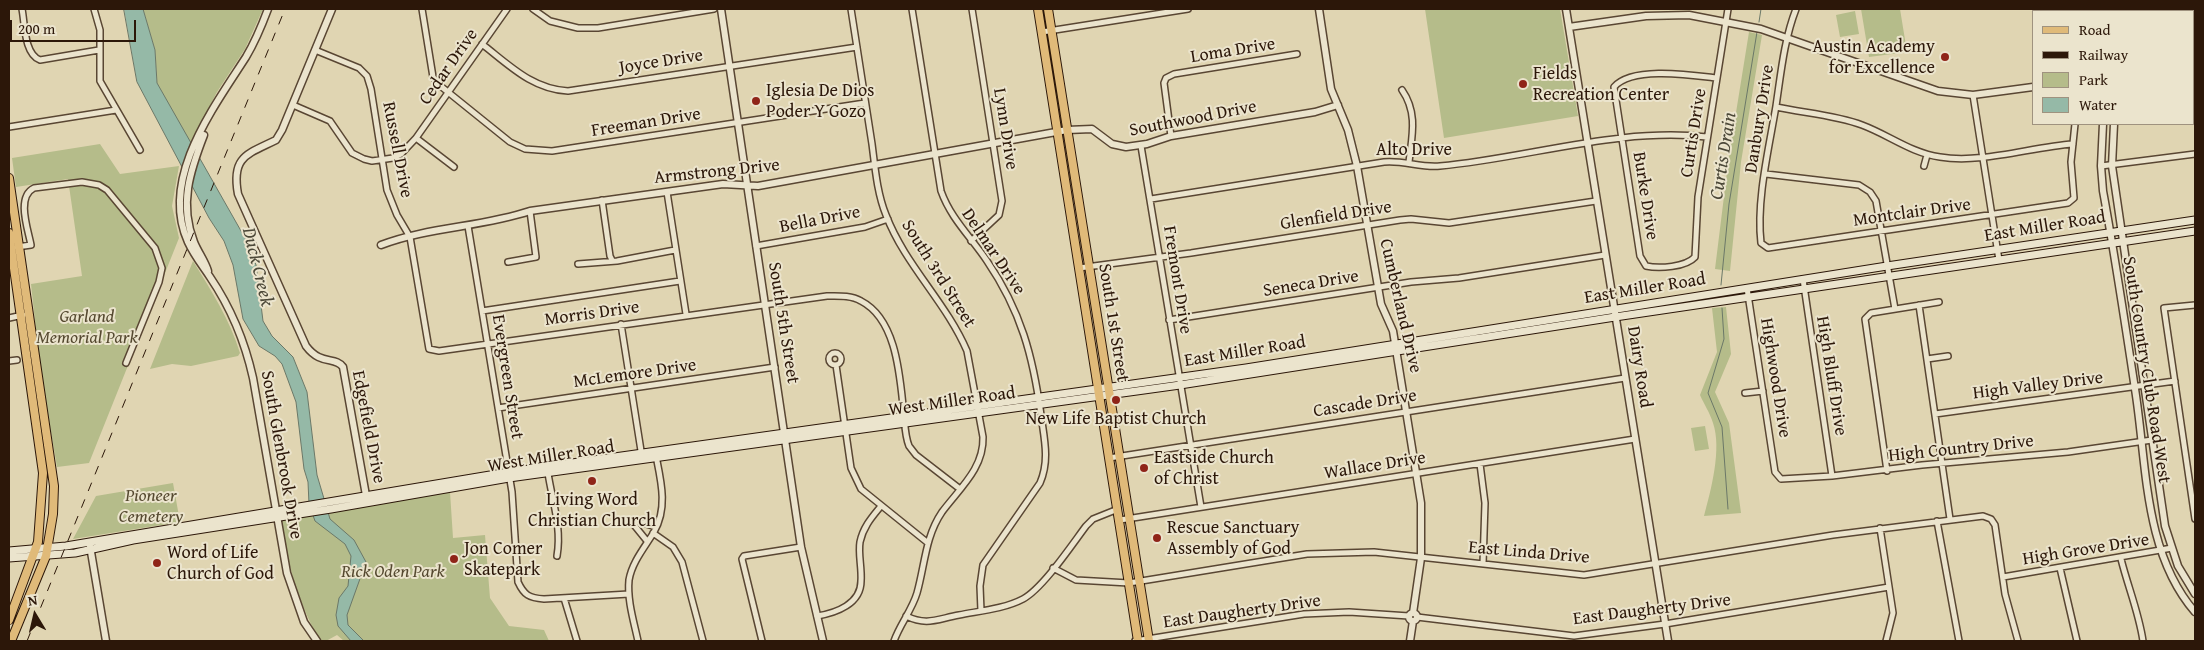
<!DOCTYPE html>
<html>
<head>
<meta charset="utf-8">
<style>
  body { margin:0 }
  #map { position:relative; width:2204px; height:650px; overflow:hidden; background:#e0d5b2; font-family:"Gentium Book Plus",serif }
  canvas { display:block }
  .frame { position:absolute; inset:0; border:10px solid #2c1709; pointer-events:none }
  .legend { position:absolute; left:2032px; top:10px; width:162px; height:115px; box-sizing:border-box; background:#ebe4cd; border:1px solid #9f927f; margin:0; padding:6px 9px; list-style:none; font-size:15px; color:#2c1709 }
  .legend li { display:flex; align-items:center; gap:10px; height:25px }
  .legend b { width:25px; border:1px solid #9f927f }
  .north { position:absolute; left:10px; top:590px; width:50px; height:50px; -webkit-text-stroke:4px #ebe4cd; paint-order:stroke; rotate:351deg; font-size:14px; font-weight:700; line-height:20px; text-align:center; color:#2c1709 }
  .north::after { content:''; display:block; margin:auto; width:18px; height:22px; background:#2c1709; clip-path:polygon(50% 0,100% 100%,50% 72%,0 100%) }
  .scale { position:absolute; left:10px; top:20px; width:126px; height:22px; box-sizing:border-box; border:2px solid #2c1709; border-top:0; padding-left:6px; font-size:15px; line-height:18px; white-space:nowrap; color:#2c1709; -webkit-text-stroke:4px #ebe4cd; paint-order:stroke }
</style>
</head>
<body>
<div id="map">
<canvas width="2204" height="650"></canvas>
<div class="frame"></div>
<ul class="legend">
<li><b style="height:6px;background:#e0ba79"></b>Road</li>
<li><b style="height:6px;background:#2c1709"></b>Railway</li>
<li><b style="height:14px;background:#b5bc8a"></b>Park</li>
<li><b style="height:14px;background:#95b9a7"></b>Water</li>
</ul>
<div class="north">N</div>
<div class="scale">200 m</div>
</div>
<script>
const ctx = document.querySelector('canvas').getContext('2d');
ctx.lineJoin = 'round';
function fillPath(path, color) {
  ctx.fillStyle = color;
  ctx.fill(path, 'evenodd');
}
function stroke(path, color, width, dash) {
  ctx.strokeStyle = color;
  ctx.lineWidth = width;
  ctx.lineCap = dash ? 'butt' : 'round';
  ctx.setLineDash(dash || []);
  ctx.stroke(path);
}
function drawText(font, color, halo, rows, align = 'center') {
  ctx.font = font + ' "Gentium Book Plus",serif';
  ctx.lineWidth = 4;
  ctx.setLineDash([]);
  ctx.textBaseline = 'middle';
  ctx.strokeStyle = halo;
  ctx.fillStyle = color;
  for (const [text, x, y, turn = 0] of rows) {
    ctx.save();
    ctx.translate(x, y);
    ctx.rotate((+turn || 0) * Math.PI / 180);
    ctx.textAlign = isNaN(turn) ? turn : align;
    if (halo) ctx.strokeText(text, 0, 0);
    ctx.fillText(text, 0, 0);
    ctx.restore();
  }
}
fillPath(new Path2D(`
  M143,9H263L245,49L217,92L190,145L157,83L155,50Z
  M1425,9H1560L1578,116L1444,138Z
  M1861,9H1900L1907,52L1869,57Z
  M1855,11L1859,34L1840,37L1836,15Z
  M1749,32L1762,35L1741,162L1730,271L1715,269L1729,156Z
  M100,144L120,174L179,166L172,206L179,238L89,463L57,467L40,369L31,284L82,276L68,179L16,187L12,158Z
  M193,261C211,290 230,320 240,353L238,356L191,366L172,364L150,369Z
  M1726,307L1731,354L1715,392L1729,423L1741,513L1704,516C1711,490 1722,449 1713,423C1710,413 1704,404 1700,395L1717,352L1712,308Z
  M1705,426L1709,449L1695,451L1691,428Z
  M173,483L180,522L73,539L96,496Z
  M450,492L453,538L485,535L490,598L509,626L544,630L549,641H344L337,635L326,641H320C298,602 288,565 280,521Z`), '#b5bc8a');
const water = new Path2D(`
  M124,9H143L155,50L157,83L249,245L256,265L263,321L272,336L293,357L307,392L317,475L330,519L354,540L366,562L347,615L348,625L364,641H351L338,626L336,615L339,598L348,586L351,556L345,544L315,521L309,504L308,482L304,469L296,402L282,364L275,356L259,346L243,319L233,265L224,241L209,218L137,82Z`);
fillPath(water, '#95b9a7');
stroke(water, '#6b7868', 1);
stroke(new Path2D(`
  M1759,22L1761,9
  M1721,285L1729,204L1757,32
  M1722,308L1724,339L1708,393L1722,427L1728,509`), '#6b7868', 1);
const minor = new Path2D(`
  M22,9C25,24 24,54 40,60L99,50
  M94,9L100,30V81L140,150
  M422,9L433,77L438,84L510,142L525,149L552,151L865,103
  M533,9L550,21L578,28H598L714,9
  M851,9C858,54 865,99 872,144C875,167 877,193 886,215C905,265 946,302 967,351L983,437C984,468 960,488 942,512C925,537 925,565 917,593C912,610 900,624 894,641
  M912,9L941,191C951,219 971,237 987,261C1021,311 1033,356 1041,415C1044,438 1050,460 1040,483L983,565L980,586L981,611
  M1796,9C1784,40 1781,73 1776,106C1769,148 1756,201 1761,243L1768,248L2068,203L2074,198L2071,162L2075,124
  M2040,9L2041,11
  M2093,9V11
  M1042,32L1188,9
  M2193,42H2195
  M482,44C509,65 532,89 568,91L857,47
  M315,50L359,68L367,76L371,89L387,190L397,215L410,237L429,349L439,351L827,296C838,296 851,295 861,301C898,320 900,380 904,415C905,426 905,436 909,446L916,455L960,489
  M1716,78C1691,75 1632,66 1614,87L1640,256L1646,266C1659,269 1686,267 1695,257L1698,197L1728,9
  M1402,90C1418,113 1412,136 1409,162
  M1973,95L1999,260
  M2193,97L2195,96
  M293,105L330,121L352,153L364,159L372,161L393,158L401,154L416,138L507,9
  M1776,107C1804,113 1836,115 1862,125C1889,135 1911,153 1940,157C1981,164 2031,147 2073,144
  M9,127L116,110
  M1171,136L1164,83L1166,78L1174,74L1297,54
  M416,138L454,167
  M1141,146L1201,507
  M1924,166L1927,155
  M2101,166L2195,154
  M1766,174L1859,185L1870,192L1876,201L1895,309
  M667,192L686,314
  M1151,199L1384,162C1403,160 1421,168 1440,166C1529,158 1618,127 1707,137
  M602,200L610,256L612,260
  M468,226L512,492L518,582C524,595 529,598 544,599L629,594
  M971,241L999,215L1002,201L972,9
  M756,246L865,227L888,219
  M17,247L31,245C28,229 16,197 34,188L82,182L99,185L107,190L155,248L162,268L159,282L126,363
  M508,262L536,257L530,211
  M578,264L617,261L675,250
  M1079,268L1191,253L1400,220L1411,219L1449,223L1596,201
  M1803,279L1832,476
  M1747,288L1775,472L1781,479L1832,476L1922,465L2068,452L2152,440
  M1919,305L1950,519
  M2195,305L2164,308L2195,519
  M482,311L680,281
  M9,318L23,315
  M1169,320L1411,282L1459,278L1605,255
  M621,324L642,457
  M829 359a6 6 0 1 1 12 0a6 6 0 1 1-12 0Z
  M1927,359L1948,356
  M9,361L17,360
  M836,365L851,468L861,489L928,543
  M1745,393L1763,391
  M498,408L775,367
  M1935,414L2175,381
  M1109,458L1625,378
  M1480,464L1485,503L1483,564
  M1887,471L1865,319L1871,313L1939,302
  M548,473C552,500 562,527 557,556
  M1120,520L1635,439
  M1937,521L1959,641
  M1880,528L1893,613L1886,641
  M653,533L673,547L682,562L703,641
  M647,541L634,525L636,521L656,527
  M2121,559C2128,587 2139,613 2143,641
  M1053,568L1076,580L1129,583L1307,554L1374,552L1584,575L1833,535L1983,516L1991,519L1995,525L2005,594L2018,641
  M2060,568L2077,641
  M2003,577L2172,548
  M564,598L577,641
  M817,616C836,613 861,604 861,581C862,568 858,554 860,542C863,527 872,517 881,506
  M906,616C927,626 937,619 959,615C979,611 1004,609 1023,599C1043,588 1071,546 1086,526L1093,519L1118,509
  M1417,617L1574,636L1665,624L1889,587
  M638,641C634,622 627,600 629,580C632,562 645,547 654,532C668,508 661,481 656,456
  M762,641L742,559L744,556L801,547
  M1135,641L1304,614L1349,612L1409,616`);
const tertiary = new Path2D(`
  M268,9C262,25 255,42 246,57C214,107 159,179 188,242C194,255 202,265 210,277C231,308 245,342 253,378L287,573L304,622L317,641
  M332,9L282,130L276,140C248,154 231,156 238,194L306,346C321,366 335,356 343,367L367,501
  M721,9L801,547L823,641
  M1319,9L1331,89L1348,130L1357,166L1381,304L1393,331L1421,503V558L1413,613
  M1566,9L1668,641
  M2144,11L2145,9
  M2164,11L2166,9
  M1569,27L1646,16L1689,15L1761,29L1938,91L1973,95L2033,87
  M2103,124L2101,166L2103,191C2115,256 2125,323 2135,389C2147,463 2143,552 2195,612
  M2114,124L2112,166L2165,526L2178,566L2195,594
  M204,135C190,171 179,204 194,242C198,252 205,261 208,271
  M381,245C428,227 482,227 530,211L723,184L758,186L1067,130L1092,129L1112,144L1126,147L1147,144L1171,136L1315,112L1338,105
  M90,546L106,641
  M1409 617a4 4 0 1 1 8 0a4 4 0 1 1-8 0Z
  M1410,641L1413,621`);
const secondary = new Path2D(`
  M9,551L66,546L508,472L1246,368L1887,266L2195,220
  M9,558L75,553L133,540L331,509L509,478L1180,385L1615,317L2195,231`);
const primary = new Path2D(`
  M1038,9L1138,641
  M1048,9L1149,641
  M9,178L54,486L53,514L46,556L11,641
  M9,233L43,473L38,542L9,620`);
stroke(minor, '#594633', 8);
stroke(tertiary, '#594633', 9);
stroke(secondary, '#2c1709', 9);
stroke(primary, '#2c1709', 10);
stroke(minor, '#ebe4cd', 5);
stroke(tertiary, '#ebe4cd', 6);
stroke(secondary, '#ebe4cd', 7);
stroke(primary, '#e0ba79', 8);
stroke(new Path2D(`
  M27,641L285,9`), '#2c1709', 1, [9, 9]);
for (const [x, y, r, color] of [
  [1945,57,5,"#8f2418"],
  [1523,84,5,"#8f2418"],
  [756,101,5,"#8f2418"],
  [1116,400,5,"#8f2418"],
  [1144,468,5,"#8f2418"],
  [592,481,5,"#8f2418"],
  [1157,538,5,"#8f2418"],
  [454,559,5,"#8f2418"],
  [157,563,5,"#8f2418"]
]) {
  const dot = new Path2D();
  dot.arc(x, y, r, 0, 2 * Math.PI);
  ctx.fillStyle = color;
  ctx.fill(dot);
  stroke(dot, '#ebe4cd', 2);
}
drawText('18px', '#2c1709', '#ebe4cd', [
  ["Austin Academy",1935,47,"right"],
  ["for Excellence",1935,68,"right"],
  ["Fields",1533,74],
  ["Recreation Center",1533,95],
  ["Iglesia De Dios",766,91],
  ["Poder Y Gozo",766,112],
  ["New Life Baptist Church",1116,419,"center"],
  ["Eastside Church",1154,458],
  ["of Christ",1154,479],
  ["Living Word",592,500,"center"],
  ["Christian Church",592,521,"center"],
  ["Rescue Sanctuary",1167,528],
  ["Assembly of God",1167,549],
  ["Jon Comer",464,549],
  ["Skatepark",464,570],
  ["Word of Life",167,553],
  ["Church of God",167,574]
], 'left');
drawText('18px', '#2c1709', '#ebe4cd', [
  ["Loma Drive",1233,51,-9],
  ["Joyce Drive",661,62,-9],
  ["Cedar Drive",449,67,-55],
  ["Southwood Drive",1193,119,-11],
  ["Danbury Drive",1760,119,-81],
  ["Freeman Drive",646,123,-9],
  ["Lynn Drive",1005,129,81],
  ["Curtis Drive",1694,133,-81],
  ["Russell Drive",397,150,79],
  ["Alto Drive",1414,150],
  ["Armstrong Drive",717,172,-6],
  ["Burke Drive",1645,196,81],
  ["Montclair Drive",1912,213,-8],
  ["Glenfield Drive",1336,216,-9],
  ["Bella Drive",820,220,-11],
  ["East Miller Road",2045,227,-9],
  ["Delmar Drive",993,252,56],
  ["South 3rd Street",938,274,58],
  ["Fremont Drive",1177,280,81],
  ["Seneca Drive",1311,284,-9],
  ["East Miller Road",1645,289,-9],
  ["Cumberland Drive",1400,306,77],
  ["Morris Drive",592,314,-8],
  ["South 5th Street",783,323,81],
  ["South 1st Street",1113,323,81],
  ["East Miller Road",1245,352,-9],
  ["Dairy Road",1639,367,81],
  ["South Country Club Road West",2146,370,81],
  ["McLemore Drive",635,374,-8],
  ["High Bluff Drive",1831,376,81],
  ["Evergreen Street",507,377,81],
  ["Highwood Drive",1775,378,81],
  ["High Valley Drive",2038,386,-7],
  ["West Miller Road",952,402,-8],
  ["Cascade Drive",1365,404,-9],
  ["Edgefield Drive",368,427,79],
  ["High Country Drive",1961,449,-6],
  ["South Glenbrook Drive",281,455,80],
  ["West Miller Road",551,457,-9],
  ["Wallace Drive",1375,466,-9],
  ["High Grove Drive",2086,550,-9],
  ["East Linda Drive",1529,553,5],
  ["East Daugherty Drive",1652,610,-7],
  ["East Daugherty Drive",1242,612,-8]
]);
drawText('italic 18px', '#554930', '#ebe4cd', [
  ["Garland",87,317],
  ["Memorial Park",87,338],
  ["Pioneer",151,496],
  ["Cemetery",151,517],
  ["Rick Oden Park",393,572]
]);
drawText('italic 19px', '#4c4838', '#ebe4cd', [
  ["Curtis Drain",1724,156,-81],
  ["Duck Creek",257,267,76]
]);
</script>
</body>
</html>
